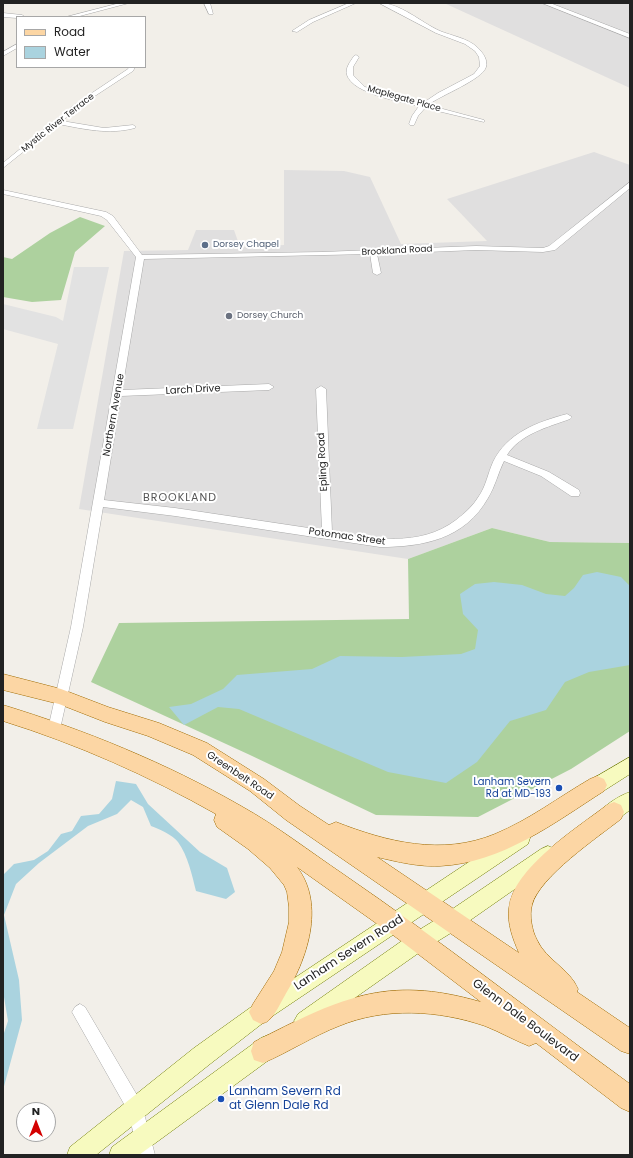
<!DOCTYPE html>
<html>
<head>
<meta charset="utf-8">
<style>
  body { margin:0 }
  #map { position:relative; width:633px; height:1158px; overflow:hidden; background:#f2efe9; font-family:Poppins,sans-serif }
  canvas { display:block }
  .frame { position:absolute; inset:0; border:4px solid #222; pointer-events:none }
  .legend { position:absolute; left:16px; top:16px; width:130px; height:52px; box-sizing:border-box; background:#fff; border:1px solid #a7a7a7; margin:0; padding:5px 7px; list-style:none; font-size:12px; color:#222 }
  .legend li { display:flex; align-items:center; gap:8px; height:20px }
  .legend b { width:20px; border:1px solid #a7a7a7 }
  .north { position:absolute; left:16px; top:1102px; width:40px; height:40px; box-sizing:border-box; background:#fff; border:1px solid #a7a7a7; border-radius:50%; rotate:0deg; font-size:11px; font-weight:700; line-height:16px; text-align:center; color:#222 }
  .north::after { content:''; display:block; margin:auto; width:14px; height:18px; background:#d40000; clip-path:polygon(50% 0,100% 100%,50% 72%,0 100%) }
</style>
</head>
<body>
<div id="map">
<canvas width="633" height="1158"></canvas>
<div class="frame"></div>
<ul class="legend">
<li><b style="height:5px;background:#fcd6a4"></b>Road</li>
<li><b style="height:11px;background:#aad3df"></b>Water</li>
</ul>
<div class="north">N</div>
</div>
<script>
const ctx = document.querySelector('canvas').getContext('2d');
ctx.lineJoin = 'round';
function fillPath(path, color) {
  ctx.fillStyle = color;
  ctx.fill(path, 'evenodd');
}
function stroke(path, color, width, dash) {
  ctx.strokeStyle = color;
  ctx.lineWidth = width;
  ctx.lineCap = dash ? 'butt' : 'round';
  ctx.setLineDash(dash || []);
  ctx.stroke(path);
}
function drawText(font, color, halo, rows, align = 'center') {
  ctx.font = font + ' Poppins,sans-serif';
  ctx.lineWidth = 4;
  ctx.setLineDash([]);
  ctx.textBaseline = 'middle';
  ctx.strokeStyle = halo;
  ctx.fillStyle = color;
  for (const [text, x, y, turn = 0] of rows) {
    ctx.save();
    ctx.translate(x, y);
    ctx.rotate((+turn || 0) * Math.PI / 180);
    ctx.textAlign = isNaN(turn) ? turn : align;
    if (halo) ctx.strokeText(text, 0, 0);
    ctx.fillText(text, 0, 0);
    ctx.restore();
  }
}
fillPath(new Path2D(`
  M444,3H630V88Z
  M594,152L630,165V543L550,542L492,528L408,559L79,509L124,251L188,250L196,230H234L240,247L284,245V170L344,171L370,177L401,244L487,241L447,199Z`), '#e0dfdf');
fillPath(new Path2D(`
  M80,217L105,226L75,252L61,300L32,302L3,297V257L12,259L50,233Z
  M492,528L550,542L630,543V731L571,769L478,817L376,815L250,755L91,682L119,623L409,619L408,559Z`), '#add19e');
fillPath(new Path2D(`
  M74,267H109L73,429H37L58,344L3,329V304L56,317L63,321Z`), '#e2e2e2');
fillPath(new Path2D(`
  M597,572L621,577L630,586V665L589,672L565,682L546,710L510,721L477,762L446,783L388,772L239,709L218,707L184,725L169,707L191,704L223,689L237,675L312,669L340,656L402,657L461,654L475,649L478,630L463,614L460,594L475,584L494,582L522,585L546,594L565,596L574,588L583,575Z
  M116,781L136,784L148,804L200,852L227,868L235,892L226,899L196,891C192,875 188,856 178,842C173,835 159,829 151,826L143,807L131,800L117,814L88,826L39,863L16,884L4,915L19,980L22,1020L3,1090V1036L8,1021L3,991V875L14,864L34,860L48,851L61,834L72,831L81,816L99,814L112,799Z`), '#aad3df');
const street = new Path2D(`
  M120,3H129L76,17H66Z
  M204,3H210L213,14H209Z
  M349,3H356L313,22L297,32L292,31L309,20Z
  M379,3C401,3 420,22 440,31C452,36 468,38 478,48C483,53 488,60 486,67C482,80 441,95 428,105L484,120V122L425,108L418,116L414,125H410L409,124L412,116L419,106C402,102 353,94 347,75C345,68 350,62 354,56L356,55L359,57L353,67V75L365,87L423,103L438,93L474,74L480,66L479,57L475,51L465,44L436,33Z
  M542,3H550L630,34V38Z
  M3,13L22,15L25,17L17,18L3,17Z
  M17,44V48L3,56V52Z
  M129,67H135L133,71L78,107L62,121L104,128L133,125L136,127L135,128C109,135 84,129 58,124L3,168V163L74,105L128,69Z
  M630,182V188L555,250L543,252L476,250L377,254L381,273L377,275L373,273L370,254L144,259L122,390L269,384L274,387L269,390L121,396L104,500L175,508L322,530L316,389L321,386L326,389L332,532C374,538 419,548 456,520C465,513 473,506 479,496C486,486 488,473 493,462C507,433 537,422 567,414L572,417L570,419C548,427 520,434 507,455L549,472L579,490L580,493L579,496H571L541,476L504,461C498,473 495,487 488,498C465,539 423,547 380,547L175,516L103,507L83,627L60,729L58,733L54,734L50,733L48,729L71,627L136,257L107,220L101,216L3,194V190L106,212L113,216L142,255L322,252L476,246L543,248L549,246Z
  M80,1004L85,1007L141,1102L155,1155H139L128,1111L72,1012L75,1007Z`);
const secondary = new Path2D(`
  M630,757V774L594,797L588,799L582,797L579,791L582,785Z
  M630,792V810L611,824L605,827L599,824L596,818C601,807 618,796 630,792Z
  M521,829L528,832L530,838L528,844L268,1019L210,1064L96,1155H67L70,1147L194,1048L254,1005L514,832Z
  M548,846L555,849L557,855L555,861L459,928L420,952L312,1028L305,1032L298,1028L294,1021L298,1014L406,938L445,914L541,849Z
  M269,1035L277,1038L280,1046L277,1054L139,1155H109L112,1147L261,1038Z`);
const primary = new Path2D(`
  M3,674L61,689L108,707L159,723L207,743L264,779L300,806L329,825L336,822C387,842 442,856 495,834C529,820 559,797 590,779L597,776L604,779L607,785L604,791C554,823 502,863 440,866C419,867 398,862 377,857L519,953C513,939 507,924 509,908C513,868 577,828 607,805L614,802L621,805L624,812L621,819C598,837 539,877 532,905C529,915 532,931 537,940C546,960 570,969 578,989L577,992L630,1028V1054L621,1051L286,820L250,791L193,755L148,736L105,722L59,704L3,690Z
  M3,705C85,730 166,763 241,806C277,826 309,851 343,874C441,941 534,1014 630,1084V1112L621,1108L536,1043L529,1046C514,1040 500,1032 485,1026C438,1010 385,1007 339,1026C313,1036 289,1052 263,1063L254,1060L251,1051L254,1042C339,999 385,974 481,1002L397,938L297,867C326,905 307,960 284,997C280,1004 275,1015 269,1020C268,1022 263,1023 261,1024L253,1020L249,1012L253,1004L274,971L282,952L289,922V907L287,892L284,885L270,868L248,849L217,827L214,820L216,814C149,776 77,744 3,721Z`);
stroke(street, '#a9a9a9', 1);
stroke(secondary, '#707d05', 1);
stroke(primary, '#a06b00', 1);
fillPath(street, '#fff');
fillPath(secondary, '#f7fabf');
fillPath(primary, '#fcd6a4');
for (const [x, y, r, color] of [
  [205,245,4,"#5c6f8a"],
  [229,316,4,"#6b7280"],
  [559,788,4,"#1a4fb4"],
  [221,1099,4,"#1a4fb4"]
]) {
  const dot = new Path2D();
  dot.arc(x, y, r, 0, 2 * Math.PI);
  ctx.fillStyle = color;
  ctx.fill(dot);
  stroke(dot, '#fff', 1.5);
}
drawText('9px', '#222', '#fff', [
  ["Maplegate Place",404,99,16],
  ["Mystic River Terrace",58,123,-38],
  ["Brookland Road",397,251,-3]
]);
drawText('9px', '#4e5e75', '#fff', [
  ["Dorsey Chapel",213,245]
], 'left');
drawText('9px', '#5b616d', '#fff', [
  ["Dorsey Church",237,316]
], 'left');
drawText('10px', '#222', '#fff', [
  ["Larch Drive",193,390,-3],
  ["Northern Avenue",114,415,-80],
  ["Epling Road",323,462,-93],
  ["Potomac Street",347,537,8],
  ["Greenbelt Road",240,776,34]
]);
drawText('10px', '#164399', '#fff', [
  ["Lanham Severn",551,782],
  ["Rd at MD-193",551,794]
], 'right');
ctx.letterSpacing = '1px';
drawText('11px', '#555', '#fff', [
  ["BROOKLAND",180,498]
]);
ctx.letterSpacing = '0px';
drawText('12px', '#222', '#fff', [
  ["Lanham Severn Road",349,953,-33],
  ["Glenn Dale Boulevard",525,1021,37]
]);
drawText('12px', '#164399', '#fff', [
  ["Lanham Severn Rd",229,1092],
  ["at Glenn Dale Rd",229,1106]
], 'left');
</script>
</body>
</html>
